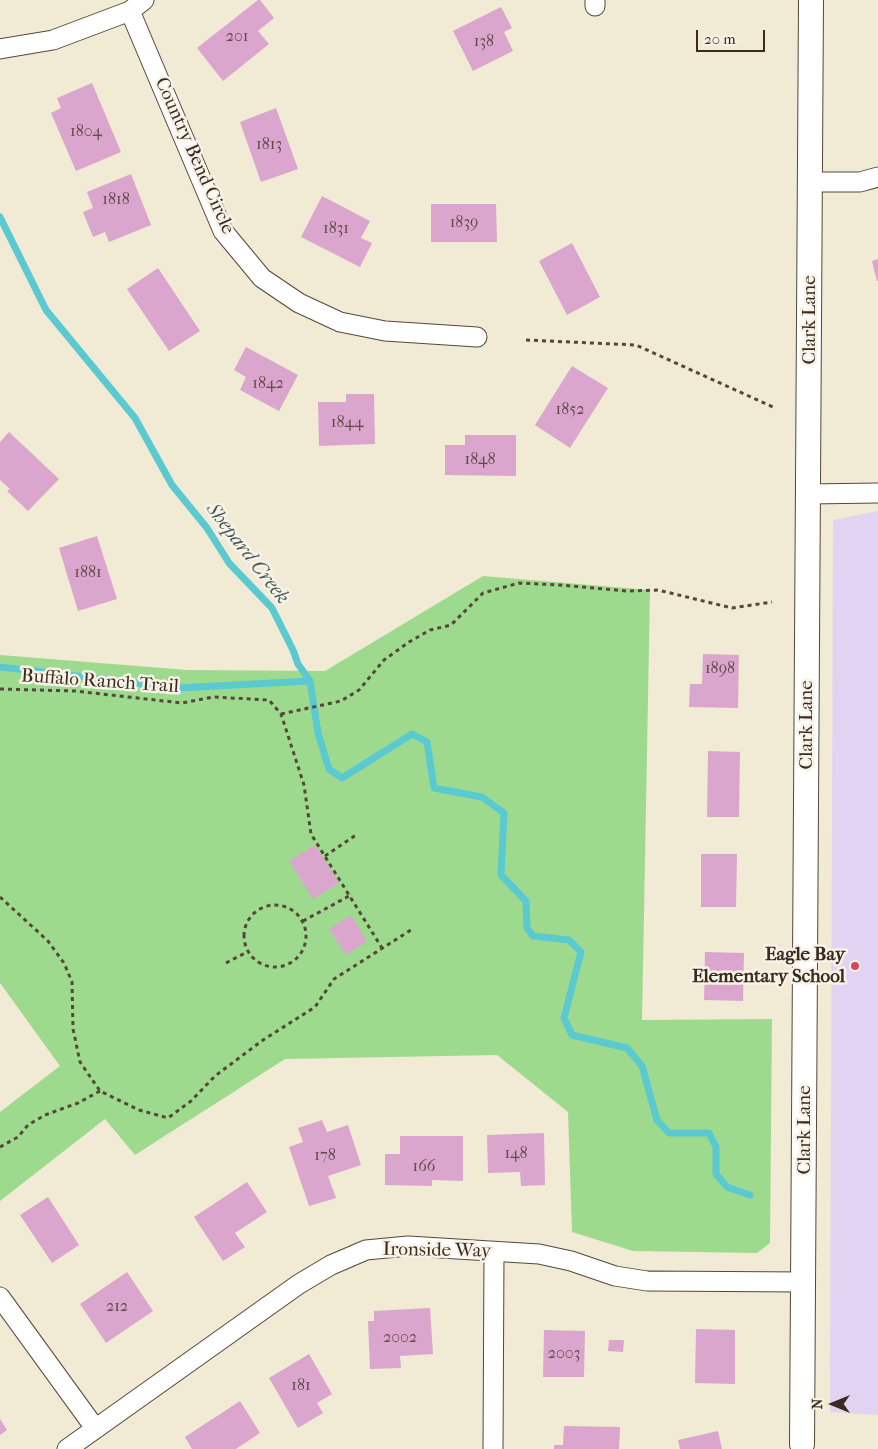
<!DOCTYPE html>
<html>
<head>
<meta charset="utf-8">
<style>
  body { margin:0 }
  #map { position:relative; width:878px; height:1449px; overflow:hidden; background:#f1ead4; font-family:"IM FELL French Canon",serif }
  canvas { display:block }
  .north { position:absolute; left:808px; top:1379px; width:50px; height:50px; -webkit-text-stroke:4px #f7f3e8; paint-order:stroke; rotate:270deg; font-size:14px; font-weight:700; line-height:20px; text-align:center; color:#3b2a1e }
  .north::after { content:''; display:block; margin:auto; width:18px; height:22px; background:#3b2a1e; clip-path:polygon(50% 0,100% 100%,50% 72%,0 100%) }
  .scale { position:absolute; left:696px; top:30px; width:69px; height:22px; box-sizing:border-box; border:2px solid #3b2a1e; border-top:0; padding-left:6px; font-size:15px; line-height:18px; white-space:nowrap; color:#3b2a1e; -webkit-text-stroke:4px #f7f3e8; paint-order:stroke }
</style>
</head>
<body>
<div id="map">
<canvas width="878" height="1449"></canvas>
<div class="north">N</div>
<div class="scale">20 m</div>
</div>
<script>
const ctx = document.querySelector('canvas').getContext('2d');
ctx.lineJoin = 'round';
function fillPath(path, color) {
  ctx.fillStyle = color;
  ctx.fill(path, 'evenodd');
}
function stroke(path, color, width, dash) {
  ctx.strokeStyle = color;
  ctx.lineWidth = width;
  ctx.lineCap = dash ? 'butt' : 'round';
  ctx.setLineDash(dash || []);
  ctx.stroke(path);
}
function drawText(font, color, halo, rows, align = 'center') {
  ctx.font = font + ' "IM FELL French Canon",serif';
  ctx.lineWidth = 5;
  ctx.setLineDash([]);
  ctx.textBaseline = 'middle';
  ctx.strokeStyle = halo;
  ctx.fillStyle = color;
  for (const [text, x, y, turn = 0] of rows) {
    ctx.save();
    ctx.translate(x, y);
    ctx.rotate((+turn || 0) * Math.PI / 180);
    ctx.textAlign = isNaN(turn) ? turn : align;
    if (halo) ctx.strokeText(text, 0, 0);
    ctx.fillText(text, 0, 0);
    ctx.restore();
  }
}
fillPath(new Path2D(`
  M878,511V1415L830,1412L833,520Z`), '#e3d3f2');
fillPath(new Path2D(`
  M483,576L650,590L642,1020L772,1019L770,1243L757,1253L633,1251L572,1232L568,1112L497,1055L285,1059L135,1155L105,1119L0,1201V1112L60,1066L0,983V655L187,670L325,671Z`), '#9eda8d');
stroke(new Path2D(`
  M0,217L46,310L135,418L172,485L207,528L229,563L272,608L293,650L298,664L310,681L318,733L329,769L342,778L412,734L427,742L434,788L482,797L504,813L501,875L526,901L527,928L533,936L569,940L581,952L564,1018L572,1035L627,1048L642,1066L657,1120L669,1133H709L716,1147V1174L727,1187L750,1195
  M0,667L178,688L310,681`), '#5bc9d0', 7);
fillPath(new Path2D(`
  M258,0H260L274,18L258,31L269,44L223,81L197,48Z
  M501,7L512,28L504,32L513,51L473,71L453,31Z
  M92,83L121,152L76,171L51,113L61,108L57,98Z
  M276,108L298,169L261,182L240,122Z
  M131,174L151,225L109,242L105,232L93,237L83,212L93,208L87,192Z
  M322,196L370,221L361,238L372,243L360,267L301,237Z
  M431,204H496L497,242H431Z
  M572,243L600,297L567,315L539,261Z
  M878,259V281H877L872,261Z
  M158,268L200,331L169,351L127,289Z
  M246,347L298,375L279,411L240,390L246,377L234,370Z
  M572,366L608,388L570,448L535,425Z
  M346,394H374L375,444L319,446L318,402H346Z
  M9,432L59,479L28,511L7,491L10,489L0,480V442Z
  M465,435H516V476L445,475V445H465Z
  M97,536L117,599L78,611L59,548Z
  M703,654L739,655L738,708L689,707L690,684H702Z
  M708,751L740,752L739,817H707Z
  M315,845L339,883L313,899L289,861Z
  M701,854H737L736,907H701Z
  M351,915L367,941L346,955L329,929Z
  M705,952L744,953L743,1001L704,1000Z
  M322,1120L327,1132L348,1125L361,1165L328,1176L336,1198L309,1206L289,1147L303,1142L298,1128Z
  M544,1133L545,1185L521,1186L520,1172L488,1173L487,1135Z
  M400,1136H463V1181L432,1180V1186L385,1185V1154H400Z
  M247,1182L267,1212L235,1233L245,1247L223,1261L194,1217Z
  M48,1197L79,1245L52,1263L20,1215Z
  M127,1272L153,1311L106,1343L80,1304Z
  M430,1308L433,1354L400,1356L401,1368L370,1369L368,1321H374V1311Z
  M696,1329L735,1330V1384L695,1383Z
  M544,1330L585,1331L584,1377H543Z
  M609,1340H624L623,1352L608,1351Z
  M309,1354L332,1394L317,1403L323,1413L298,1428L269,1378Z
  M240,1401L260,1433L236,1449H192L185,1437Z
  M0,1419L7,1430L0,1435Z
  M564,1426L620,1427L619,1449H554V1445H563Z
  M718,1431L722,1449H680L678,1440Z`), '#dba6cd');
const minor = new Path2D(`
  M595,6V0
  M130,11L223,231L262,278L299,303L340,322L385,331L477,337
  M0,49L53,40L130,11L144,0
  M811,182H860L878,177
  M808,494L878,493
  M0,1297L95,1428
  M67,1449L299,1284L331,1265L366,1250L408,1246L539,1254L571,1261L615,1276L647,1281L804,1282
  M493,1449L494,1252`);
const tertiary = new Path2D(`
  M802,1444L811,0`);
stroke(minor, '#564739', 21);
stroke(tertiary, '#564739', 26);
stroke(new Path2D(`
  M526,340L636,345L773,407
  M0,689L75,691L182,703L213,697L269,700L281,714L304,785L311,834L382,948
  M281,714L341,701L359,690L384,660L409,642L430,630L451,625L483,593L519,583L560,585L627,591L658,590L732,608L772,602
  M325,856L356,835
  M0,897L48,941L64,963L72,982L73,1029L80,1062L100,1091L139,1110L168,1118L191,1101L215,1076L263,1040L315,1007L334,979L414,928
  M244 936a31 31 0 1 1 62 0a31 31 0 1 1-62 0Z
  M303,921L349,896
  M226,963L247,952
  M0,1147L18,1137L28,1125L45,1115L78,1103L100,1091`), '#564739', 3, [4, 4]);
stroke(minor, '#fff', 19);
stroke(tertiary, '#fff', 24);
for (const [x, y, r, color] of [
  [855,966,5,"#d1495b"]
]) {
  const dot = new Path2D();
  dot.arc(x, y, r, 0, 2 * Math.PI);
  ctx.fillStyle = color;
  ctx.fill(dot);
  stroke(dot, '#f7f3e8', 2);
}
drawText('16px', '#63494a', null, [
  ["201",237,37],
  ["138",484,42],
  ["1804",86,132],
  ["1813",269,145],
  ["1818",116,200],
  ["1839",464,223],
  ["1831",336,229],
  ["1842",268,384],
  ["1852",570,410],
  ["1844",347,423],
  ["1848",480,460],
  ["1881",88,573],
  ["1898",720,669],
  ["148",516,1154],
  ["178",325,1156],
  ["166",424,1167],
  ["212",117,1307],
  ["2002",400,1338],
  ["2003",564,1354],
  ["181",301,1386]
]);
drawText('19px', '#3b2a1e', '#f7f3e8', [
  ["Country Bend Circle",194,156,66],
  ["Clark Lane",810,320,-90],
  ["Buffalo Ranch Trail",100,682,4],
  ["Clark Lane",807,725,-90],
  ["Clark Lane",805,1130,-90],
  ["Ironside Way",437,1251,1]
]);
drawText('bold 19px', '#3b2a1e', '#f7f3e8', [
  ["Eagle Bay",845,955],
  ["Elementary School",845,977]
], 'right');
drawText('italic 20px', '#455a53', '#f7f3e8', [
  ["Shepard Creek",247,554,52]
]);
</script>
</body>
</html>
